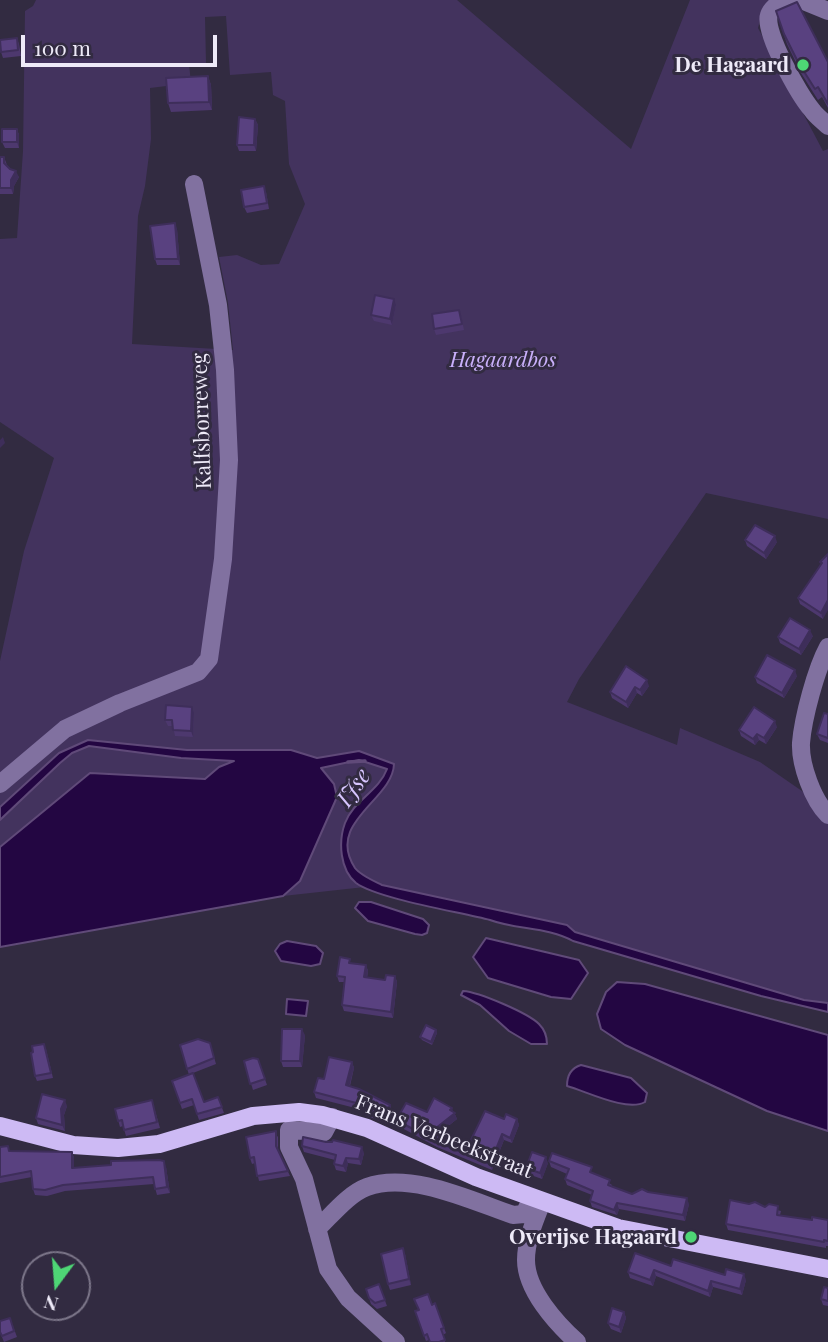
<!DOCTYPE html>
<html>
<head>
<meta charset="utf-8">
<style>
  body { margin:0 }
  #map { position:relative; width:828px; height:1342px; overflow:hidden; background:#322b41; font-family:"Playfair Display",serif }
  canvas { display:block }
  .north { position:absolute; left:21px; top:1251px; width:70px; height:70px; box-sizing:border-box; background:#322b41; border:2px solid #7d778a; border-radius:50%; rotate:196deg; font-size:19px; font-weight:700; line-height:28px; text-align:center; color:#eeeaf8 }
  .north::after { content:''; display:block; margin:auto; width:24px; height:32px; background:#4ed675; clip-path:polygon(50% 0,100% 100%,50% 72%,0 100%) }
  .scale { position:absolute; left:21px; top:35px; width:196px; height:32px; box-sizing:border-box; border:4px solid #eeeaf8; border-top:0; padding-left:9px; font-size:21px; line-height:24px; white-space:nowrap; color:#eeeaf8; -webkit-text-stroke:5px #322b41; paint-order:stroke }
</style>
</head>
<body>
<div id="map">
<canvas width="828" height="1342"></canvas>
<div class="north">N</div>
<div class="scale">100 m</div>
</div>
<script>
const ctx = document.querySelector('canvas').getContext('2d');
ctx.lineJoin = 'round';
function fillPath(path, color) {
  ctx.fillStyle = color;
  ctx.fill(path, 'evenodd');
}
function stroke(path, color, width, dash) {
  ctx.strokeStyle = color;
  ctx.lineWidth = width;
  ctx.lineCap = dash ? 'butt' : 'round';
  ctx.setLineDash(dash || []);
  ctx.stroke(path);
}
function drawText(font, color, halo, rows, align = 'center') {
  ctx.font = font + ' "Playfair Display",serif';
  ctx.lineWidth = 6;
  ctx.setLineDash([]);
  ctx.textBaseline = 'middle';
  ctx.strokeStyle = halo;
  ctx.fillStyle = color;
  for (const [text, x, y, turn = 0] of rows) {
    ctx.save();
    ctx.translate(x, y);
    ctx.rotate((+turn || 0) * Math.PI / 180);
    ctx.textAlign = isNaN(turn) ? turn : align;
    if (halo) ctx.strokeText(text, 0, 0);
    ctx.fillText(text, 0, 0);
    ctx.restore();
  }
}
fillPath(new Path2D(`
  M36,0H457L631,149L690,0H777L762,12L758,28L823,151L828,149V519L706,493L579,679L567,702L677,745L680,728L760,762L828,809V1007L519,923L374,886L283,896L300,881L310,763L261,764L236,760L219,767L205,779L90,773L0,847V661L24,551L54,458L0,422V239L17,238L23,151L25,11L33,6ZM226,16L230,75L271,72L273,95L285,101L289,164L305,204L279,264L261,265L237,255L219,257L228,303L233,350L132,344L138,216L145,186L151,139L150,88L191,83L189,64L206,63L205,17Z`), '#43335e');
const water = new Path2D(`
  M88,740L187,750H291L317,758L359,751L394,764C393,800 325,822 355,868C360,875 374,881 382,885L567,925L575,932L804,1000L828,1003V1012L761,996L573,941C548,927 517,930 490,920C460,912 378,899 356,883C340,870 338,842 345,823C353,801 379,791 387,769L359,760L321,768L334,784L337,797L300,881L283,896L0,947V847L90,773L205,779L219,767L234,761L181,758L89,746L72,753L60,763L0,820V807L59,753Z
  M359,902H371L423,919L429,925L427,933L422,935L415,934L368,921L355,908Z
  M486,938L579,960L588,973L571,999L551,997L488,978L473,957Z
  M287,941L316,946L323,953L320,964L311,966L281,961L275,951L280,944Z
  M617,982L645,984L828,1035V1131L767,1111L625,1045L601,1029L597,1014L606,992Z
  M463,991C479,992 528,1013 539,1024C545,1030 547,1036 547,1044H531L509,1031L480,1005L461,995Z
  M287,999L308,1001L306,1016L286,1014Z
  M581,1065L631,1078L647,1093L645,1102C627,1112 588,1092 567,1086C567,1076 571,1068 581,1065Z`);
fillPath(water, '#230642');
stroke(water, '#604a79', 2);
stroke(new Path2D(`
  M348,762L365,761`), '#604a79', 3.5);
stroke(new Path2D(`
  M784,0C779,3 771,9 769,15C763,32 800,96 812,110C816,116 823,121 828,126
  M801,0L828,11
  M828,647C816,669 803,718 801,743C800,765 813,800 828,815
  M0,784L65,729L120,703L198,672L209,659L223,559L229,460L225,370L218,305L194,184
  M332,1117L324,1132L289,1130V1147L304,1179L328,1269L348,1298L396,1342
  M542,1202C535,1220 526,1240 526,1260C526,1290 556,1323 577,1342
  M317,1229C331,1216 348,1194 367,1187C410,1171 472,1201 513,1215L524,1214L532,1198`), '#8171a0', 18);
stroke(new Path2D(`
  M0,1126L73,1145L118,1148L159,1144L253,1116L299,1112L322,1115L367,1128L476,1177L618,1228L828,1269`), '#cdbaf4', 18);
fillPath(new Path2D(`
  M776,11L828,62V108L822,97L818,100L801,73L787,44Z
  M17,38L19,44L21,56L3,58L1,52Z
  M208,76L211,85L212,110L171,112L168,103Z
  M255,119L258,125L256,151H239L237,145Z
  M17,129L19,135V148H5L2,142Z
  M0,157H4L7,165L19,177L14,186L13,194H0Z
  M266,192L269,209L247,213L244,207Z
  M177,229L180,265H157L155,259Z
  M396,305L392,325L374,321L371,315Z
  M461,316L464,330L436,335L434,329Z
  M745,540L777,542L766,559L747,546Z
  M828,554L823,619L800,604L798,598L821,564L820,562Z
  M813,636L801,655L780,643L778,637Z
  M797,676L784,698L757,683L755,677Z
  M649,686L642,696L637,693L628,708L612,698L610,692Z
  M194,713L193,737L175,736L173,726H168L165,720Z
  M828,714V743L820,740L817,734Z
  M777,727L766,744L759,740L755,745L741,736L739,730Z
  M351,963L366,965L368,971L367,978L385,980L395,976L397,982L393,1018L344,1011L342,1005L344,982H339L337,976Z
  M436,1030L437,1033L432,1045L422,1040L420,1037Z
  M305,1035L302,1067H283L281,1061Z
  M210,1043L216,1064L193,1073L204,1102L218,1097L224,1113L199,1120L194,1105L182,1109L172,1081L189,1075L180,1045Z
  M46,1049L53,1078L37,1081L35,1076Z
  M258,1059L267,1085L253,1090L244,1061Z
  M352,1062L354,1068L350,1086L390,1105L392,1111L387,1124L365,1115L363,1110L316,1098L314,1092L324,1079Z
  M152,1100L160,1128L126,1136L123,1126L120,1127L115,1109Z
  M67,1106L64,1115L65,1131L38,1124L36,1118Z
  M427,1112H454L457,1119L442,1131L469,1144L504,1119H517L519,1125L512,1143L504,1140L492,1170L437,1147L402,1128L398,1117Z
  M278,1136V1150L290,1176L259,1181L255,1163L252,1164L250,1158Z
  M302,1146L364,1153L361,1165L348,1163L346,1172L336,1170L334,1164L335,1160L304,1152Z
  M0,1147L10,1151L72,1152L74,1158V1168L166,1167L170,1193L157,1195L154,1184L65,1191L47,1196L35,1195L33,1189L32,1177L0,1183Z
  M549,1161L594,1173L612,1185V1186L632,1194L648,1192L689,1204L685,1221L619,1209L617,1215L592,1207L590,1201L592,1195L567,1185L565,1179L567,1174L551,1167Z
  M548,1163L542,1179L528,1174L526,1168Z
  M765,1207L781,1211L780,1215L812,1220H828V1246H826V1248L728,1230L726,1224Z
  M405,1254L411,1285L390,1290L388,1284Z
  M671,1266L725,1275L746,1280L742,1295L713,1287L710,1297L656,1276L653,1286L630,1278L628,1272Z
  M379,1284L387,1306L377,1309L371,1304L366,1289Z
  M828,1288V1306L823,1305L821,1299Z
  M432,1305L444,1328L446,1333L443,1335L445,1342H430L429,1340L426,1341L415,1311Z
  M624,1312L626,1318L621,1333L611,1329L608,1323Z
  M10,1318L17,1337L4,1342L0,1332Z`), '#4d386e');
fillPath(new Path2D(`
  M208,76L211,85L212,110L209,102Z
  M255,119L258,125L256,151L254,145Z
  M17,129L19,135V148L17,142Z
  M16,171L19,177L14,186L13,194L11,188V180Z
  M175,223L177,229L180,265L178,259Z
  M394,299L396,305L392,325L390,319Z
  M3,437L5,443L0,448V440Z
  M775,536L777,542L766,559L764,553Z
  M828,600V610L823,619L821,613Z
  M810,630L813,636L801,655L799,649Z
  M795,670L797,676L784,698L782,693Z
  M647,680L649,686L642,696L640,690Z
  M635,687L637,693L628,708L626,702Z
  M192,707L194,713L193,737L191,731Z
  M775,721L777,727L766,744L764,738Z
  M757,734L759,740L755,745L753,739Z
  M366,965L368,971L366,983L364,977Z
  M395,976L397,982L393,1018L391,1012Z
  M302,1029L305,1035L302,1067L300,1061Z
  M436,1030L437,1033L432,1045L431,1042Z
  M352,1062L354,1068L348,1091L346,1085Z
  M65,1100L67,1106L64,1115L65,1131L62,1125L61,1109Z
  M390,1105L392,1111L387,1124L384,1118Z
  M452,1108L457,1119L438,1134L436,1128Z
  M517,1119L519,1125L512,1143L510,1138Z
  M502,1134L504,1140L492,1170L490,1164Z
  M362,1147L364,1153L361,1165L359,1159Z
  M72,1152L74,1158V1174L72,1168Z
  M546,1157L548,1163L542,1179L540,1173Z
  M346,1158L348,1163L346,1172L343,1166Z
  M164,1161L166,1167L170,1193L167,1187Z
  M687,1198L689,1204L685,1221L683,1215Z
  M617,1203L619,1209L617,1215L614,1210Z
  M403,1248L405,1254L411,1285L409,1279Z
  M654,1270L656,1276L653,1286L650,1280Z
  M744,1274L746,1280L742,1295L740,1289Z
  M711,1281L713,1287L710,1297L708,1291Z
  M624,1312L626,1318L621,1333L619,1327Z`), '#3e2e5a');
const building = new Path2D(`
  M797,2L828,62V104L818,87L815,89L798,62L784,34L776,11Z
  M17,38L18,50L1,52L0,40Z
  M208,76L209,102L168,103L166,78Z
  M239,117L255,119L254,145H237Z
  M2,129H17V142H2Z
  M0,157H4V163L10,169L16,171L11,180V188H0Z
  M264,186L267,203L244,207L241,190Z
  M175,223L178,259H155L150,226Z
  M375,295L394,299L390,319L371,315Z
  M459,310L462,324L434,329L432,314Z
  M755,525L775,536L764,553L745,540Z
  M828,554V600L821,613L798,598L822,563L820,562Z
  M790,618L810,630L799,649L778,637Z
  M767,655L795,670L782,693L755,677Z
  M626,666L647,680L640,690L635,687L626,702L610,692Z
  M166,705L192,707L191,731L173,730L172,720H165Z
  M754,707L775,721L764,738L757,734L753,739L739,730Z
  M824,713L828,714V738L817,734Z
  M340,957L350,959L349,963L366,965L364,977L385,980L386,975L395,976L391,1012L342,1005L345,977L337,976Z
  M426,1025L436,1030L431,1042L420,1037Z
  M282,1029H302L300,1061H281Z
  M198,1039L210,1043L214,1058L187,1069L180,1045Z
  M44,1044L51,1073L35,1076L31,1053L33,1052L32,1046Z
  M329,1057L352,1062L346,1085L359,1089L390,1105L384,1118L362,1109L364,1105L314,1092L318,1078L324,1079Z
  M253,1058L258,1059L265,1079L250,1084L244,1061Z
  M193,1073L204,1102L218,1097L222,1107L197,1114L192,1099L180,1103L172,1081Z
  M42,1094L65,1100L61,1109L62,1125L36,1118Z
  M434,1098L452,1108L450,1110L455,1113L436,1128L469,1144L485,1111L504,1119L506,1114L517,1119L510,1138L502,1134L490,1164L435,1141L400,1122L398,1117L406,1103L427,1112Z
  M152,1100L157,1122L124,1130L122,1120L118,1121L115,1109Z
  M276,1131V1146L288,1171L257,1176L254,1157L250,1158L246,1137Z
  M303,1137L326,1142H332L333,1140L362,1147L359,1159L346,1158L343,1166L334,1164L336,1155L302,1146Z
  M8,1146L9,1151L72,1152V1168L111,1165V1161L159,1160L164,1161L167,1187L155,1189L153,1177L63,1185L45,1190L33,1189L31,1171L0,1177V1147Z
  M532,1152L546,1157L540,1173L526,1168Z
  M552,1153L592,1167L590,1172L610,1180L608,1185L632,1194L642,1189L648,1192L687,1198L683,1215L617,1203L614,1210L590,1201L593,1191L565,1179L569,1169L549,1161Z
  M730,1200L749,1204L755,1202L765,1207L769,1204L778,1206L777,1215L812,1220V1217L828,1220V1241L824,1240V1242L726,1224Z
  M403,1248L409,1279L388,1284L381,1254Z
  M635,1253L671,1266L673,1259L725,1275L726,1269L744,1274L740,1289L711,1281L708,1291L654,1270L650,1280L628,1272Z
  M379,1284L385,1300L375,1303L369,1298L366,1289Z
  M824,1287L828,1288V1301L821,1299Z
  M428,1294L432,1305L435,1303L444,1328L441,1329L445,1340L439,1342H430L427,1334L424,1336L415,1311L419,1310L414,1299Z
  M612,1308L624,1312L619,1327L608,1323Z
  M10,1318L14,1331L2,1336L0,1332V1321Z`);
fillPath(building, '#594180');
stroke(building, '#3e2e5a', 2);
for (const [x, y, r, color] of [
  [803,65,7,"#4ed675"],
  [691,1237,7,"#4ed675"]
]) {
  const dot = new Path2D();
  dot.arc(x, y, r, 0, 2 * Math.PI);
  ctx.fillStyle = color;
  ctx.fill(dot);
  stroke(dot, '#322b41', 2.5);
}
drawText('bold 21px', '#eeeaf8', '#322b41', [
  ["De Hagaard",789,65],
  ["Overijse Hagaard",677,1237]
], 'right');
drawText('italic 21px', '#c9b0fa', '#322b41', [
  ["Hagaardbos",503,360]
]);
drawText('21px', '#eeeaf8', '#322b41', [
  ["Kalfsborreweg",202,421,-92],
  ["Frans Verbeekstraat",444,1137,22]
]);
drawText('italic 23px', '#d7c5fe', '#322b41', [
  ["IJse",354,788,-55]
]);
</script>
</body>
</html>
